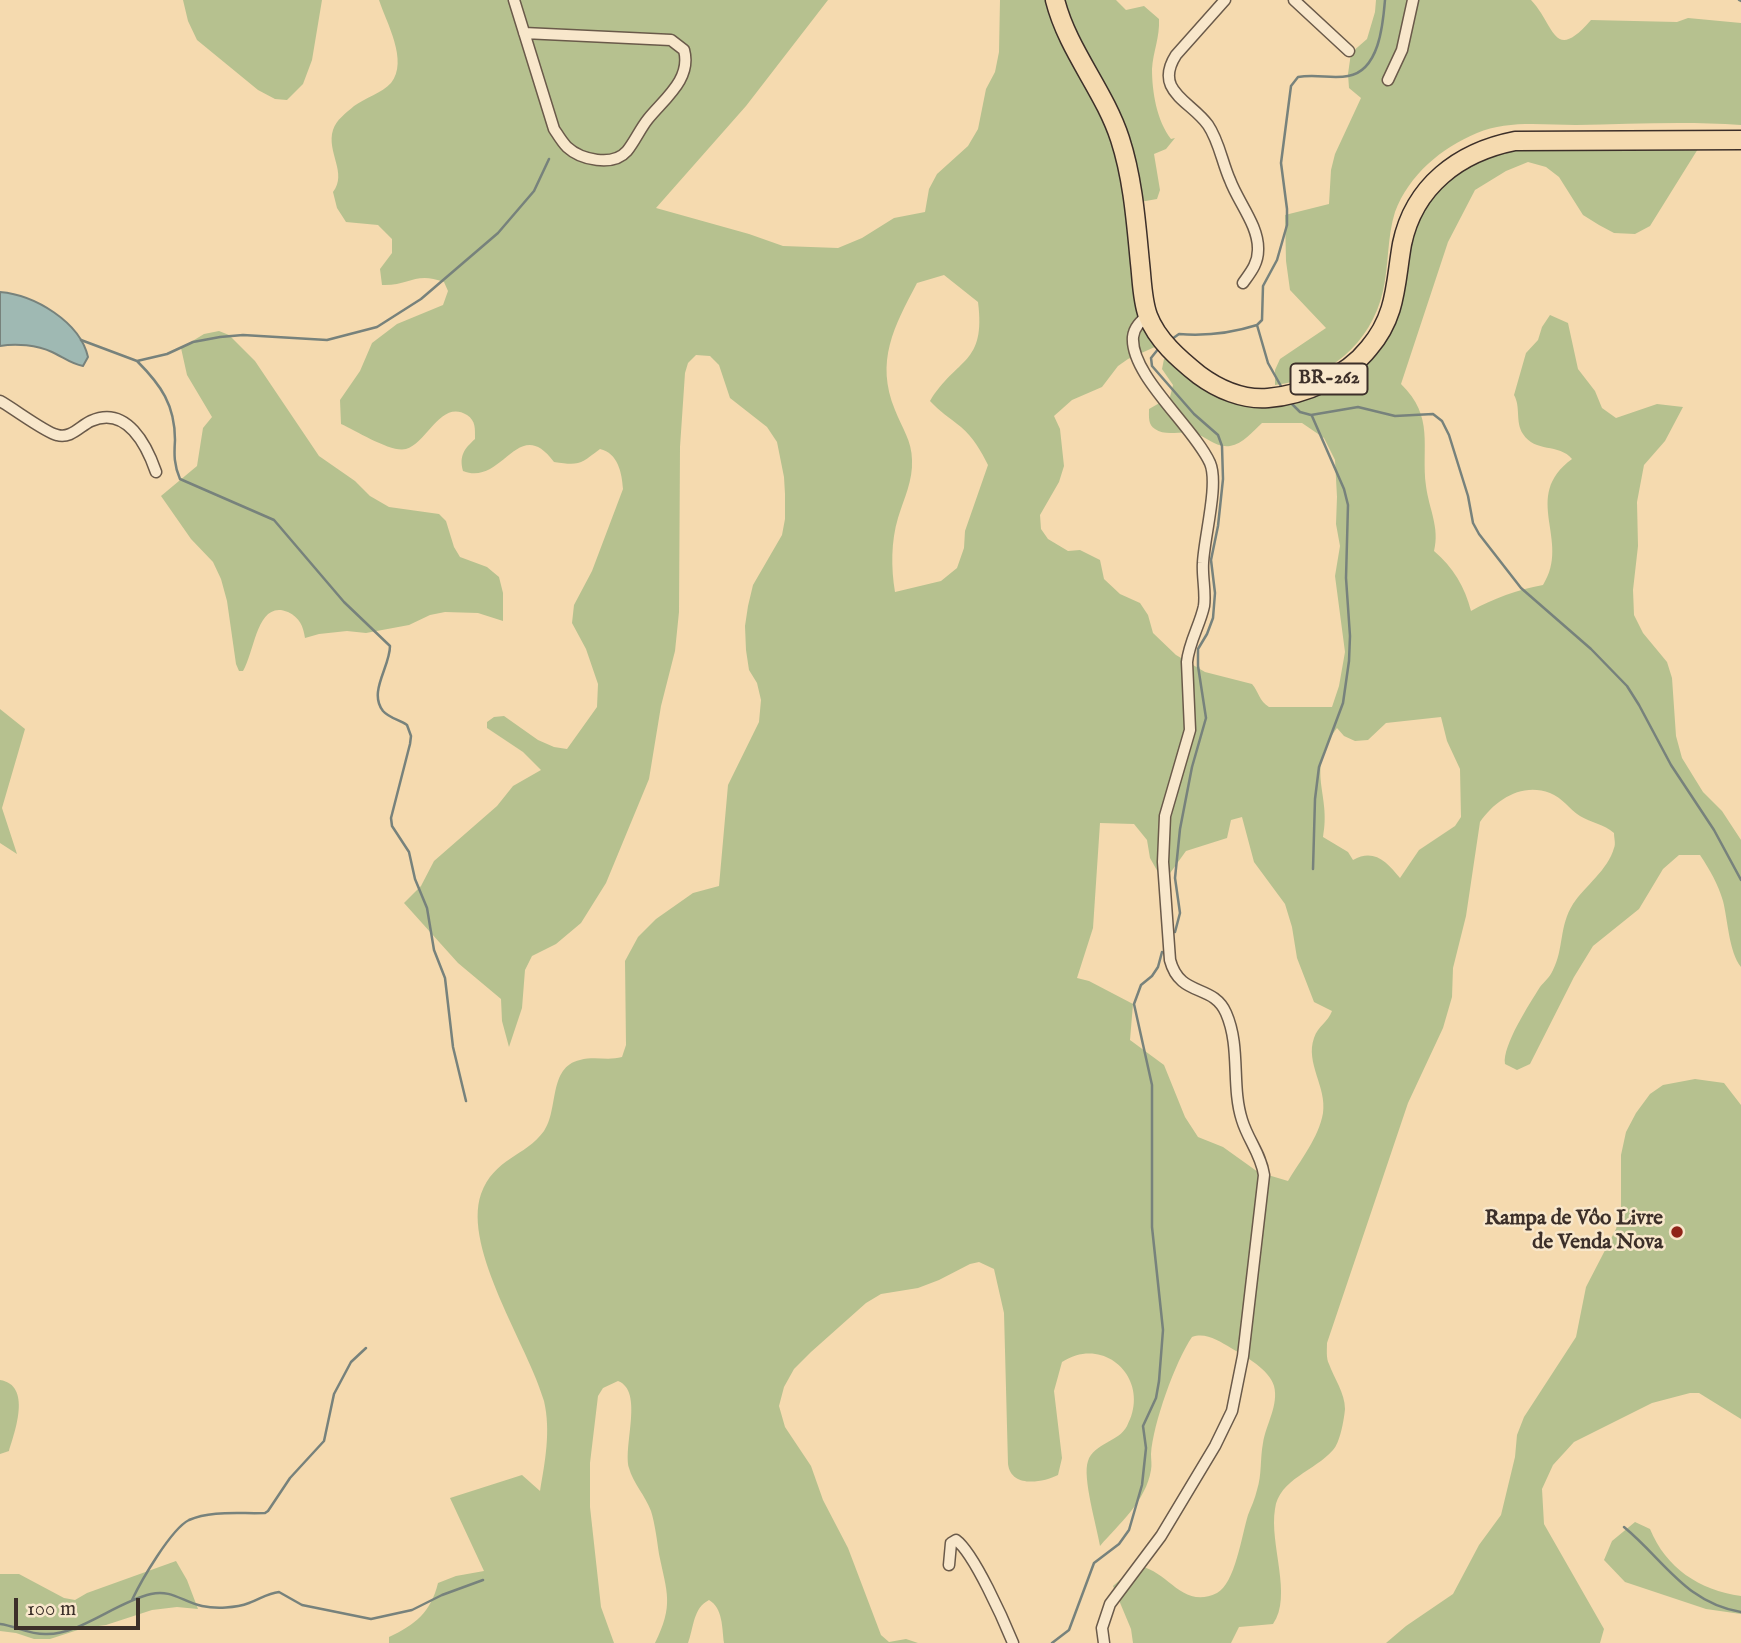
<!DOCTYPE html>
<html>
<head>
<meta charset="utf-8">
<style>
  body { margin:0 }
  #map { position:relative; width:1741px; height:1643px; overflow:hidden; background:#f5daaf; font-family:"IM FELL English",serif }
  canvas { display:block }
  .scale { position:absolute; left:14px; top:1598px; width:126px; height:32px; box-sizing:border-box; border:4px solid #3c2f29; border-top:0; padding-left:9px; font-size:21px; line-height:24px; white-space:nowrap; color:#3c2f29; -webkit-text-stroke:5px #f8e7cb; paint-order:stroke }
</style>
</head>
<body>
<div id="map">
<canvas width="1741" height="1643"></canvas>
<div class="scale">100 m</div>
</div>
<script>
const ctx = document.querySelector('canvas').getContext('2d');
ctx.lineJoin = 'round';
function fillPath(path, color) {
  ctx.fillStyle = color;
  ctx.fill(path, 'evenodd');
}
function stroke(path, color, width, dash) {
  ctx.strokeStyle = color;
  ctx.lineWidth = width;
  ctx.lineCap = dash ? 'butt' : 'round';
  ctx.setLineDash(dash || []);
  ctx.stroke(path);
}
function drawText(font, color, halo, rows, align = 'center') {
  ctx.font = font + ' "IM FELL English",serif';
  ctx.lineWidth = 5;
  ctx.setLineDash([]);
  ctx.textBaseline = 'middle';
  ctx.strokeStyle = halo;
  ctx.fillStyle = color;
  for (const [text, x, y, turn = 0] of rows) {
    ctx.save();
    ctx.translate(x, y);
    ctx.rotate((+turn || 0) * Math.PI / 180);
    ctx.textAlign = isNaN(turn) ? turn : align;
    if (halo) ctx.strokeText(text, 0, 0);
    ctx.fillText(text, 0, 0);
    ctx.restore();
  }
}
fillPath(new Path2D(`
  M183,0H322L312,60L303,84L287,100L275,99L258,90L197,40L188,21Z
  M379,0H828L746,106L656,208L749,234L783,246L838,248L862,238L894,218L925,212L929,189L937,174L968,146L978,129L986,89L995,72L999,52L1000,0H1046L1052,22L1110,136C1127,187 1129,242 1134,295L1137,306L1157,346L1128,359L1118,366L1102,387L1072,400L1054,416L1060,429L1064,466L1059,482L1040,515L1041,529L1048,539L1068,551L1080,550L1100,560L1104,579L1120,594L1140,603L1148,615L1153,633L1176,655L1205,672L1252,684C1259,692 1259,701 1269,707H1332L1339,686L1345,652L1335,576L1340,546L1336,524L1337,497L1335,460L1324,438L1302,423H1262C1253,431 1243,444 1230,446C1216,448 1207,437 1194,433C1183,430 1166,437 1155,429C1148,425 1149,417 1149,409L1170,397L1173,385L1162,369L1164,359L1166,358L1192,380L1269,402L1370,352L1407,227L1468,153L1706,136L1650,226L1635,234L1614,233L1599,225L1583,215L1559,177L1546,167L1528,162L1506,171L1475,190L1448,242L1401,384C1435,417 1421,446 1426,486C1429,509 1440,528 1434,551C1453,567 1465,587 1471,611C1494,598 1517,590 1543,585C1572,540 1520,497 1572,459C1559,443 1535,453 1523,434C1515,422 1521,407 1514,395L1526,353L1538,340L1542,327L1550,315L1568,323L1578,369L1595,391L1602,408L1616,418L1657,404L1683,407L1665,441L1644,465L1637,502L1638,546L1633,590L1634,615L1643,633L1667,662L1672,678L1676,736L1682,758L1703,792L1722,811L1741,840V967C1729,952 1728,921 1723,901C1718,884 1710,870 1700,855H1679L1663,869L1639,909L1593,946L1574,977L1530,1064L1517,1070L1505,1064C1502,1046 1530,1003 1540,987C1544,982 1550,977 1553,970C1564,949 1559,926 1573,904C1585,886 1608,870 1614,848C1616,844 1614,838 1614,833C1604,824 1591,823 1580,816C1569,809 1563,798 1550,793C1522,782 1495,800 1480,822L1466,916L1453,968L1452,997L1443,1028L1408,1103L1327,1343C1327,1350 1326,1358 1329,1364C1334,1378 1345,1393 1345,1409C1344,1420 1340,1443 1333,1450C1315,1471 1279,1479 1275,1509C1269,1544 1293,1596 1273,1624L1239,1627L1231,1643H1133L1131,1629L1113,1586L1136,1566C1167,1567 1181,1611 1217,1593C1235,1584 1242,1534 1248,1515C1251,1507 1255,1499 1257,1490C1262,1475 1260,1458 1263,1443C1266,1424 1279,1405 1274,1386C1269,1369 1246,1357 1231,1348C1219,1341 1206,1332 1192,1337C1175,1362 1153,1424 1151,1454C1151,1459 1152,1465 1151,1470C1146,1501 1119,1524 1100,1546C1097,1527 1082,1477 1088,1461C1094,1443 1119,1442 1127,1426C1152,1381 1106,1334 1062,1362L1054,1391L1062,1458L1058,1475C1042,1483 1011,1488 1008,1464L1004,1313L994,1269L979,1262L970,1264L939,1280L918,1288L881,1294L866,1303L811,1352L794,1369L784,1387L779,1406L785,1427L811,1466L823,1500L848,1548L881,1635L889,1642L906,1639L918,1643H724C722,1628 723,1608 709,1600C693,1608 694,1627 688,1643H655C674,1605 667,1593 659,1554C657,1540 655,1524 651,1511C645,1495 633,1483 629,1468C623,1445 644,1391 618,1381L603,1388L598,1396L590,1463V1507L601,1607L614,1643H389V1637C415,1625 431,1612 438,1583L456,1576L484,1571L450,1498L522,1475L540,1491C545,1462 551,1431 544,1401C529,1347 462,1249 481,1194C494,1158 525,1157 544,1131C559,1110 548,1067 580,1060C595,1056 608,1061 622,1057L626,1045L625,961L638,937L656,919L693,893L719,886L728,785L759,722L761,700L757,683L749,670L746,650L745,626L748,606L753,585L782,535L785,519V494L784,477L777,442L767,427L730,398L719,365L710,356L696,355L688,363L685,373L680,447L679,612L675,651L661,706L649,779L606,883L581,923L556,944L532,956L525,970L522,1008L509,1047L502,1021L501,999L458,963L404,903L421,886L434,861L497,806L513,786L541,770L523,752L487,728V722L494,717L504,716L538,740L554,747L567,749L597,707L598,684L586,649L572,623L574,605L592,571L623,489C622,473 618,453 600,449C580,464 580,466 554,462C518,413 503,487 463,471C459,456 464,449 475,439C475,429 476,421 467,415C441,399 428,442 406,449C391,453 357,431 341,424L340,400L360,371L372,343L397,324L443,305L448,291L444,282C415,271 410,286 382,285L380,269L392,253V239L378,225L346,222L337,208L333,192C348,173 326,152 333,130C336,120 346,113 354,106C365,98 382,93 391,83C409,61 386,22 379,0ZM944,275L978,302C986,365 957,357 930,401C939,411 950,418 961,427C973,437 981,451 988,465L965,531L964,548L957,568L941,581L895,592C891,568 891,541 898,518C904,498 913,481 912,460C912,441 902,428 895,410C875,361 894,327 917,283ZM1441,717L1447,741L1460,769L1461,817L1455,826L1419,850L1400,878C1387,862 1374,848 1353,860L1348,852L1323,837C1332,793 1304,771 1337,728L1344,736L1355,741L1368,740L1386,723ZM1242,817L1254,862L1285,904L1292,927L1297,958L1314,1002L1332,1011C1328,1022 1318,1026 1314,1038C1305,1063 1327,1087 1323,1113C1319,1137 1300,1161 1288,1181L1258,1172L1223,1147L1198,1137L1185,1117L1164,1065L1130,1040L1133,1004L1089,981L1077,978L1093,928L1100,823L1134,824L1147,840L1150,858L1159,874L1168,876L1186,851L1227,838L1231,820Z
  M1062,0H1116L1126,10L1144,6L1159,19C1160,37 1153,52 1152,69C1152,92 1157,121 1171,139L1175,138L1166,149L1154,154L1160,190L1157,199L1140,202L1135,159L1126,129L1073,34Z
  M1376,0H1531C1555,25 1553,64 1591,20L1677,22L1688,18L1741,23V125C1686,121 1631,124 1576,125C1544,125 1507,120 1477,133C1441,148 1409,175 1395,212C1387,237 1389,265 1383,291C1371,344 1328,379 1275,385V370L1280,359L1326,328L1290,290L1286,261L1285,215L1329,204L1331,170L1335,154L1361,98L1349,88L1348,74L1351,53L1367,39L1375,12Z
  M219,331L229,335L255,361L319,456L355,481L370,496L389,507L439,514L446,521L454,547L460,557L487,567L499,577L503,593V621L478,613L445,612L430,615L409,625L366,633L347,631L319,634L305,638C303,626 300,618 288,612C257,599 255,651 243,671H239L236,664L227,601L221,579L213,562L191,539L161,496L197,466L203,428L212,417L187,375L181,348L204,334Z
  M0,709L25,729L2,808L17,854L0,843Z
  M1695,1079L1724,1083L1741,1105V1419L1699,1393H1690L1652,1403L1574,1442L1553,1465L1542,1489L1544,1524L1604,1629L1600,1643H1386L1406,1626L1453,1594L1479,1545L1501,1515L1515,1457L1517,1435L1524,1417L1576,1337L1586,1287L1616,1229L1621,1211V1155L1626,1132L1636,1113L1650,1094L1663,1085Z
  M0,1380C32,1385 15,1431 9,1451L0,1454Z
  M1635,1522L1650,1529C1666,1568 1699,1590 1741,1596V1614L1706,1609L1625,1582L1604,1560L1612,1541Z
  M176,1561L187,1580L198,1609L177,1607L152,1610L106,1625L84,1628L50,1639H34L16,1633L0,1631V1574H19L64,1598L75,1600L87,1593Z`), '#b6c18f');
const water = new Path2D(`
  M0,292C35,295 80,322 88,357L83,366C71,364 63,357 52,352C37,345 16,343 0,346Z`);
fillPath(water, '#9fb9b3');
stroke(water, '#77827c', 2);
stroke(new Path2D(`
  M1739,0L1741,1
  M1172,339L1179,334C1205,336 1232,333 1257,325
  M81,340L137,361L167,354L193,342L220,337L243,335L327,340L377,327L421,299L498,233L534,191L549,159
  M1159,348L1151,358L1152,366L1194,414L1218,435L1222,446L1223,479L1218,526L1211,560L1215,593L1213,618L1207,634L1198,649V666L1206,718L1192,767L1180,829L1175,878L1180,913L1175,932
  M137,361C161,385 175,405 175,440C174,455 174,465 180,479L274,520L344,602L390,646C390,667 368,692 383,711C389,718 400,720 407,725L411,736L410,744L391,818L392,826L409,852L415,879L427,908L434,950L445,978L453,1047L466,1101
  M1282,388L1268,363L1257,325L1262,320L1263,286L1277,260L1287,225V209L1281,163L1291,86L1298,77C1316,74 1333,79 1348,76C1379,71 1383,25 1385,0
  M1290,402L1300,412L1311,415L1358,407L1395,416L1433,414L1442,421L1449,435L1468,496L1473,523L1479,534L1521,588L1591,649L1627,686L1639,705L1671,765L1714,830L1741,880
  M1312,416L1344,489L1348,505L1346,578L1350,636L1349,661L1343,703L1319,767L1315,799L1313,869
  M1624,1527C1665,1561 1686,1603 1741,1612
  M132,1600C141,1581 171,1529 189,1520C211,1510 241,1514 265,1513L268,1511L290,1478L324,1441L334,1394L351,1362L366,1348
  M0,1624C16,1626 30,1635 47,1634C81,1634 116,1602 151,1594C171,1589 183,1602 202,1606C216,1609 236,1608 249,1603C260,1599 268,1593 279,1592L302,1605L371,1619L412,1610L442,1595L483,1580
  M1052,1643L1069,1630L1094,1563L1119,1544L1129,1530L1142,1485L1146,1448L1143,1426L1156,1398L1159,1381L1163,1330L1152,1227V1085L1134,1004L1141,985L1152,976L1158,967L1162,952`), '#77827c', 2.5);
const street = new Path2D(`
  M514,0L554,129C558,135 562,142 567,147C581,160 613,167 627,151C635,141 640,129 648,119C664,99 692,79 684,50L671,40L524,33
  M1225,0L1176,55C1153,91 1191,101 1208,125C1219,141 1222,162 1230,180C1238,202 1259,226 1258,250C1258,264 1250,273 1243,283
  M1294,0L1349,51
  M1388,80L1402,50L1413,0
  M0,401C13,408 46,433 57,435C71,439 80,426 91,421C127,405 147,446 156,472
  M949,1565L951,1543L956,1540C974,1553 1004,1621 1013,1643
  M1104,1643L1102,1628L1110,1604L1161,1536L1215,1446L1232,1411L1243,1356L1264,1175C1261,1154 1248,1140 1242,1120C1231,1086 1241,1047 1226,1013C1213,983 1180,998 1170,960L1163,862L1165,816L1190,730L1187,662C1189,642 1200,625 1204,606C1206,592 1202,577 1203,563C1204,538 1219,484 1210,463C1193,426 1130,375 1133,337C1134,327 1141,321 1148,315`);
const highway = new Path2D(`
  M1055,0C1068,51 1104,90 1120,139C1133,179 1136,222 1140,263C1142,280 1142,300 1148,316C1157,340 1179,359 1199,375C1218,389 1243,400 1268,398C1304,395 1346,377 1369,348C1397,315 1395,284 1402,244C1414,186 1459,152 1515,141L1741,140`);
stroke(street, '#6a5a4a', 13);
stroke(highway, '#3c2f29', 21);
stroke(street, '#f8e7cb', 10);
stroke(highway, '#f5daaf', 18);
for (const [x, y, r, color] of [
  [1677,1232,7,"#8f2418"]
]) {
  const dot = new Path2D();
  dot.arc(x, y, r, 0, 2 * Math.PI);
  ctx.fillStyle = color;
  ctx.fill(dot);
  stroke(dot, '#f8e7cb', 2.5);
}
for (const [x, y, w] of [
  [1329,379,77]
]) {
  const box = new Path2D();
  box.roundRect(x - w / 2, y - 15.5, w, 31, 5);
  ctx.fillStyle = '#f8e7cb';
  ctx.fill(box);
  stroke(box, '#3c2f29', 2);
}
drawText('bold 19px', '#3c2f29', null, [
  ["BR-262",1329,379]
]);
drawText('bold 21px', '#3c2f29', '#f8e7cb', [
  ["Rampa de Vôo Livre",1663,1220],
  ["de Venda Nova",1663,1244]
], 'right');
</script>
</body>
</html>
